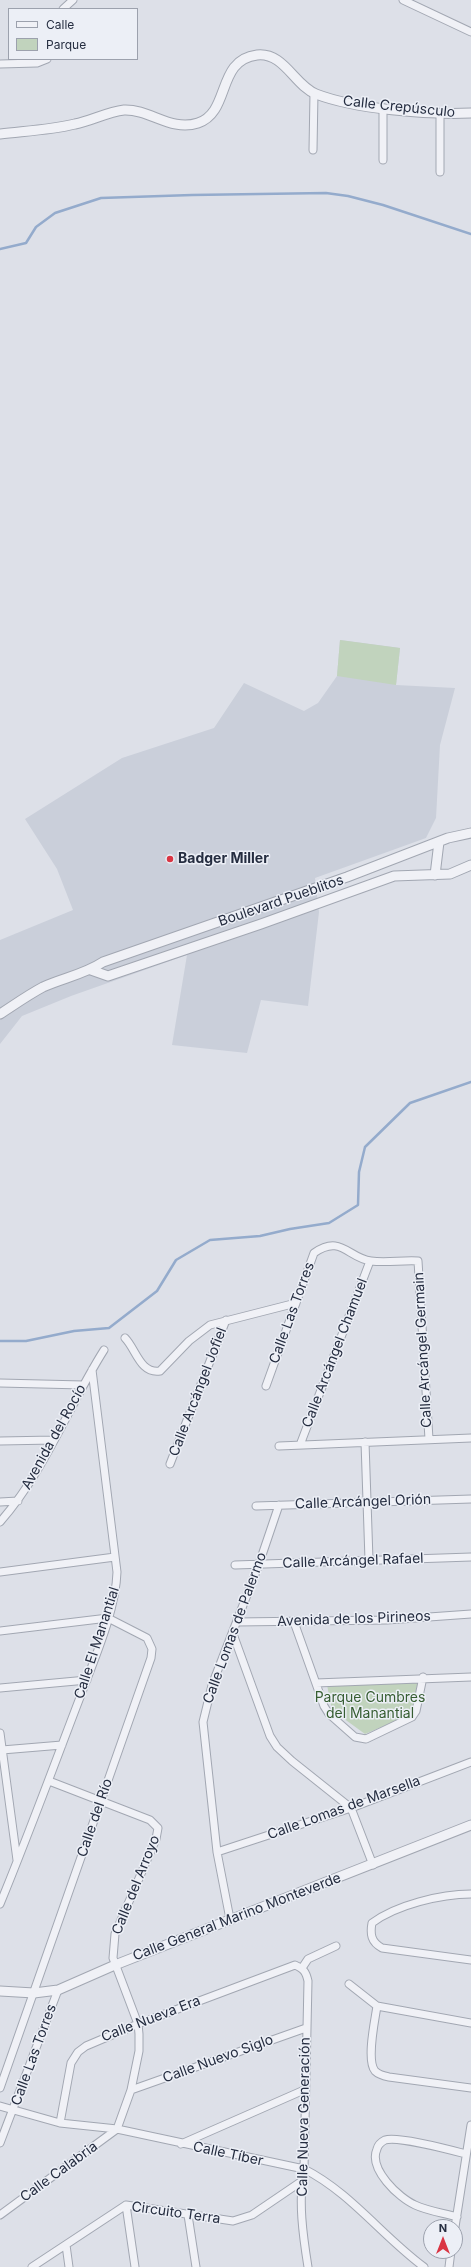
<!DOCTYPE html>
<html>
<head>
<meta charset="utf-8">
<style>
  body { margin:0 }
  #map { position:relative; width:471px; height:2267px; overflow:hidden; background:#dde0e8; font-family:Inter,sans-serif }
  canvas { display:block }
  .legend { position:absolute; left:8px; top:8px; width:130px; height:52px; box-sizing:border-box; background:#eceff6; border:1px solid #9ca1ad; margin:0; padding:5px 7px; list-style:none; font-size:12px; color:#252d40 }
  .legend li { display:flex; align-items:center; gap:8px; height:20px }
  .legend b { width:20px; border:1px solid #9ca1ad }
  .north { position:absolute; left:423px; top:2219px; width:40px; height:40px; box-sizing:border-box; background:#eceff6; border:1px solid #9ca1ad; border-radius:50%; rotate:0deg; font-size:11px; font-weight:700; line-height:16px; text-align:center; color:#252d40 }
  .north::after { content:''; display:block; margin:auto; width:14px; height:18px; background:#da3543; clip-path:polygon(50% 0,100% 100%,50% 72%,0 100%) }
</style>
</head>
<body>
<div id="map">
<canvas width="471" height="2267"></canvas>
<ul class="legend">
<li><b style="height:5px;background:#f0f1f6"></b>Calle</li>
<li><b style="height:11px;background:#c1d3bd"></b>Parque</li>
</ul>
<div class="north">N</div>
</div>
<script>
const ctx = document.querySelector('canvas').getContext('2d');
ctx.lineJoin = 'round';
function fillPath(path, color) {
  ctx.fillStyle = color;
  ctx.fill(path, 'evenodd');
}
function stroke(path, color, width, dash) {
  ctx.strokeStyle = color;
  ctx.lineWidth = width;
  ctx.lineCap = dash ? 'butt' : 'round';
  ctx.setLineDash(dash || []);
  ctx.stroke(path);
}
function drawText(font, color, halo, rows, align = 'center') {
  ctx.font = font + ' Inter,sans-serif';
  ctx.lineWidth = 3;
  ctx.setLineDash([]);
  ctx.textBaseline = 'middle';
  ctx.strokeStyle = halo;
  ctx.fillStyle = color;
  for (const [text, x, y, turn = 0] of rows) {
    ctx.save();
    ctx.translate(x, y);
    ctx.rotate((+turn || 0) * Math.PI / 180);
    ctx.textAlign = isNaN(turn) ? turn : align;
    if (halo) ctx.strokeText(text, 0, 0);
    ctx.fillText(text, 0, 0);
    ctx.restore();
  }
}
fillPath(new Path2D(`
  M340,640L400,648L396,685L455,688L440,745L436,818L426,838L315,878L319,912L308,1006L261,1000L247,1053L172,1045L187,955L71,996L22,1016L0,1044V940L73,910L57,869L25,819L122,758L214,728L244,683L304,711L318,703L337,676Z`), '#cacfda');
fillPath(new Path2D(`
  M340,640L400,648L396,685L337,676Z
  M418,1680L412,1714L365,1734L332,1710L327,1685Z`), '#c1d3bd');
stroke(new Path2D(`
  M0,249L26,243L36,227L55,213L101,198L192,195L326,193L348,196L383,205L471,234
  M0,1341H26L74,1331L109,1328L157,1291L176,1260L210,1240L260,1236L290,1229L329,1223L358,1205L359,1172L365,1147L410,1103L471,1082`), '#94abcc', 2.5);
const minor = new Path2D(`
  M403,0L471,32
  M63,9L73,0
  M0,64L37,63L47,59
  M383,108V160
  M440,113V172
  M313,150L314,93
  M125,1338C136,1349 140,1374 160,1371L189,1341L210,1325L296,1303
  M0,1383L83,1385
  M266,1386L314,1253C341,1234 348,1258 371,1261C386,1263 403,1260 418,1261L429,1439
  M0,1441L54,1440
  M365,1442L369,1560
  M300,1445L370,1261
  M279,1446L471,1438
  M170,1464L226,1320
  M0,1502L18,1501
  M256,1506L471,1499
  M0,1522C45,1471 68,1407 104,1350
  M235,1565L471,1557
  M0,1572L115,1557
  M237,1622L387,1620L471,1614
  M294,1622L324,1706L329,1714L355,1737L366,1739L412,1717L416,1711L423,1677
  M0,1631L108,1618L147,1638L152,1649L151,1658L0,2088
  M233,1634L270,1736L277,1747L292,1761L351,1808L373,1865
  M316,1683L471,1677
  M0,1688L87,1680
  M0,1733L17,1860
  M2,1750L62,1745
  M217,1852L351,1808L471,1762
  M471,1894C441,1894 396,1905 372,1923C370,1934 371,1942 382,1948L471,1960
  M0,1904C28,1836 53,1768 79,1700C93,1662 116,1611 117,1572L92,1370
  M230,1919L217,1852L203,1722L212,1685L259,1564L279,1505
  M302,1968L308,1959L336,1946
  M349,1984L377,2006L471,2023
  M377,2006C375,2020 366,2060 375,2071C379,2075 384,2076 389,2077L471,2088
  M131,2090L306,2028
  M0,2106L60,2123L117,2129L304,2169C350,2192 383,2237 424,2267
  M60,2123L71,2063L78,2052L86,2046L138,2024L295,1965C304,1969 306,1972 308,1981L304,2169C298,2201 303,2236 308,2267
  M0,2143L58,1990
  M181,2144L304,2090
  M126,2205L135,2267
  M0,2215L117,2129L131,2090L139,2051V2034L138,2024L113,1958L115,1934L156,1839L158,1828L150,1820L49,1781
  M188,2215L196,2267
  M457,2217C443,2213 428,2211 415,2205C399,2198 368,2169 377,2149C378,2145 381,2142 385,2140C397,2136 451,2150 466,2154
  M455,2227L471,2125
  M66,2245L69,2267
  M32,2267L126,2205L233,2221L252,2215L302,2181
  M449,2267L451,2251`);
const tertiary = new Path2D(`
  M0,134C25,131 50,130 75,124C91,121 107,112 124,110C150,109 171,132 198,123C231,112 216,60 257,55C284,52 294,85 316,94C355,109 428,115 471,113
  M435,875L439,842
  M91,970L108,976L261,924L394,876L450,874L471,865
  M0,1014C14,1005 28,995 43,987C63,978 85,974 103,962L347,877L448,838L471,833
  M0,1991L34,1993L58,1990L115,1965L471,1825`);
stroke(minor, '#a2a7b2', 9);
stroke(tertiary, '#a2a7b2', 11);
stroke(minor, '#f0f1f6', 7);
stroke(tertiary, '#f0f1f6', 9);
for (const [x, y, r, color] of [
  [170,859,4,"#da3543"]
]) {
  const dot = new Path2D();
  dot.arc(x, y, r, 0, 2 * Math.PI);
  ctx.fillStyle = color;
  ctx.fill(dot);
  stroke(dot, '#eceff6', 1.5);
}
drawText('14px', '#252d40', '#eceff6', [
  ["Calle Crepúsculo",399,107,6],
  ["Boulevard Pueblitos",281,901,-19],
  ["Calle Las Torres",292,1313,-70],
  ["Calle Arcángel Germain",423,1350,-93],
  ["Calle Arcángel Chamuel",335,1353,-69],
  ["Calle Arcángel Jofiel",198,1392,-69],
  ["Avenida del Rocío",54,1437,-61],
  ["Calle Arcángel Orión",363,1502,-2],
  ["Calle Arcángel Rafael",353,1561,-2],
  ["Avenida de los Pirineos",354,1619,-2],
  ["Calle Lomas de Palermo",235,1628,-70],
  ["Calle El Manantial",97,1643,-72],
  ["Calle Lomas de Marsella",344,1808,-20],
  ["Calle del Río",95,1818,-71],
  ["Calle del Arroyo",136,1885,-68],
  ["Calle General Marino Monteverde",237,1917,-21],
  ["Calle Nueva Era",151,2019,-21],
  ["Calle Las Torres",34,2055,-70],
  ["Calle Nuevo Siglo",218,2059,-20],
  ["Calle Nueva Generación",304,2117,-89],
  ["Calle Tíber",228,2154,12],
  ["Calle Calabria",59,2172,-36],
  ["Circuito Terra",176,2213,8]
]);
drawText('bold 14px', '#252d40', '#eceff6', [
  ["Badger Miller",178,859]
], 'left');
drawText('14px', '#365d31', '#eceff6', [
  ["Parque Cumbres",370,1698],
  ["del Manantial",370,1714]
]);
</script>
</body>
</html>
